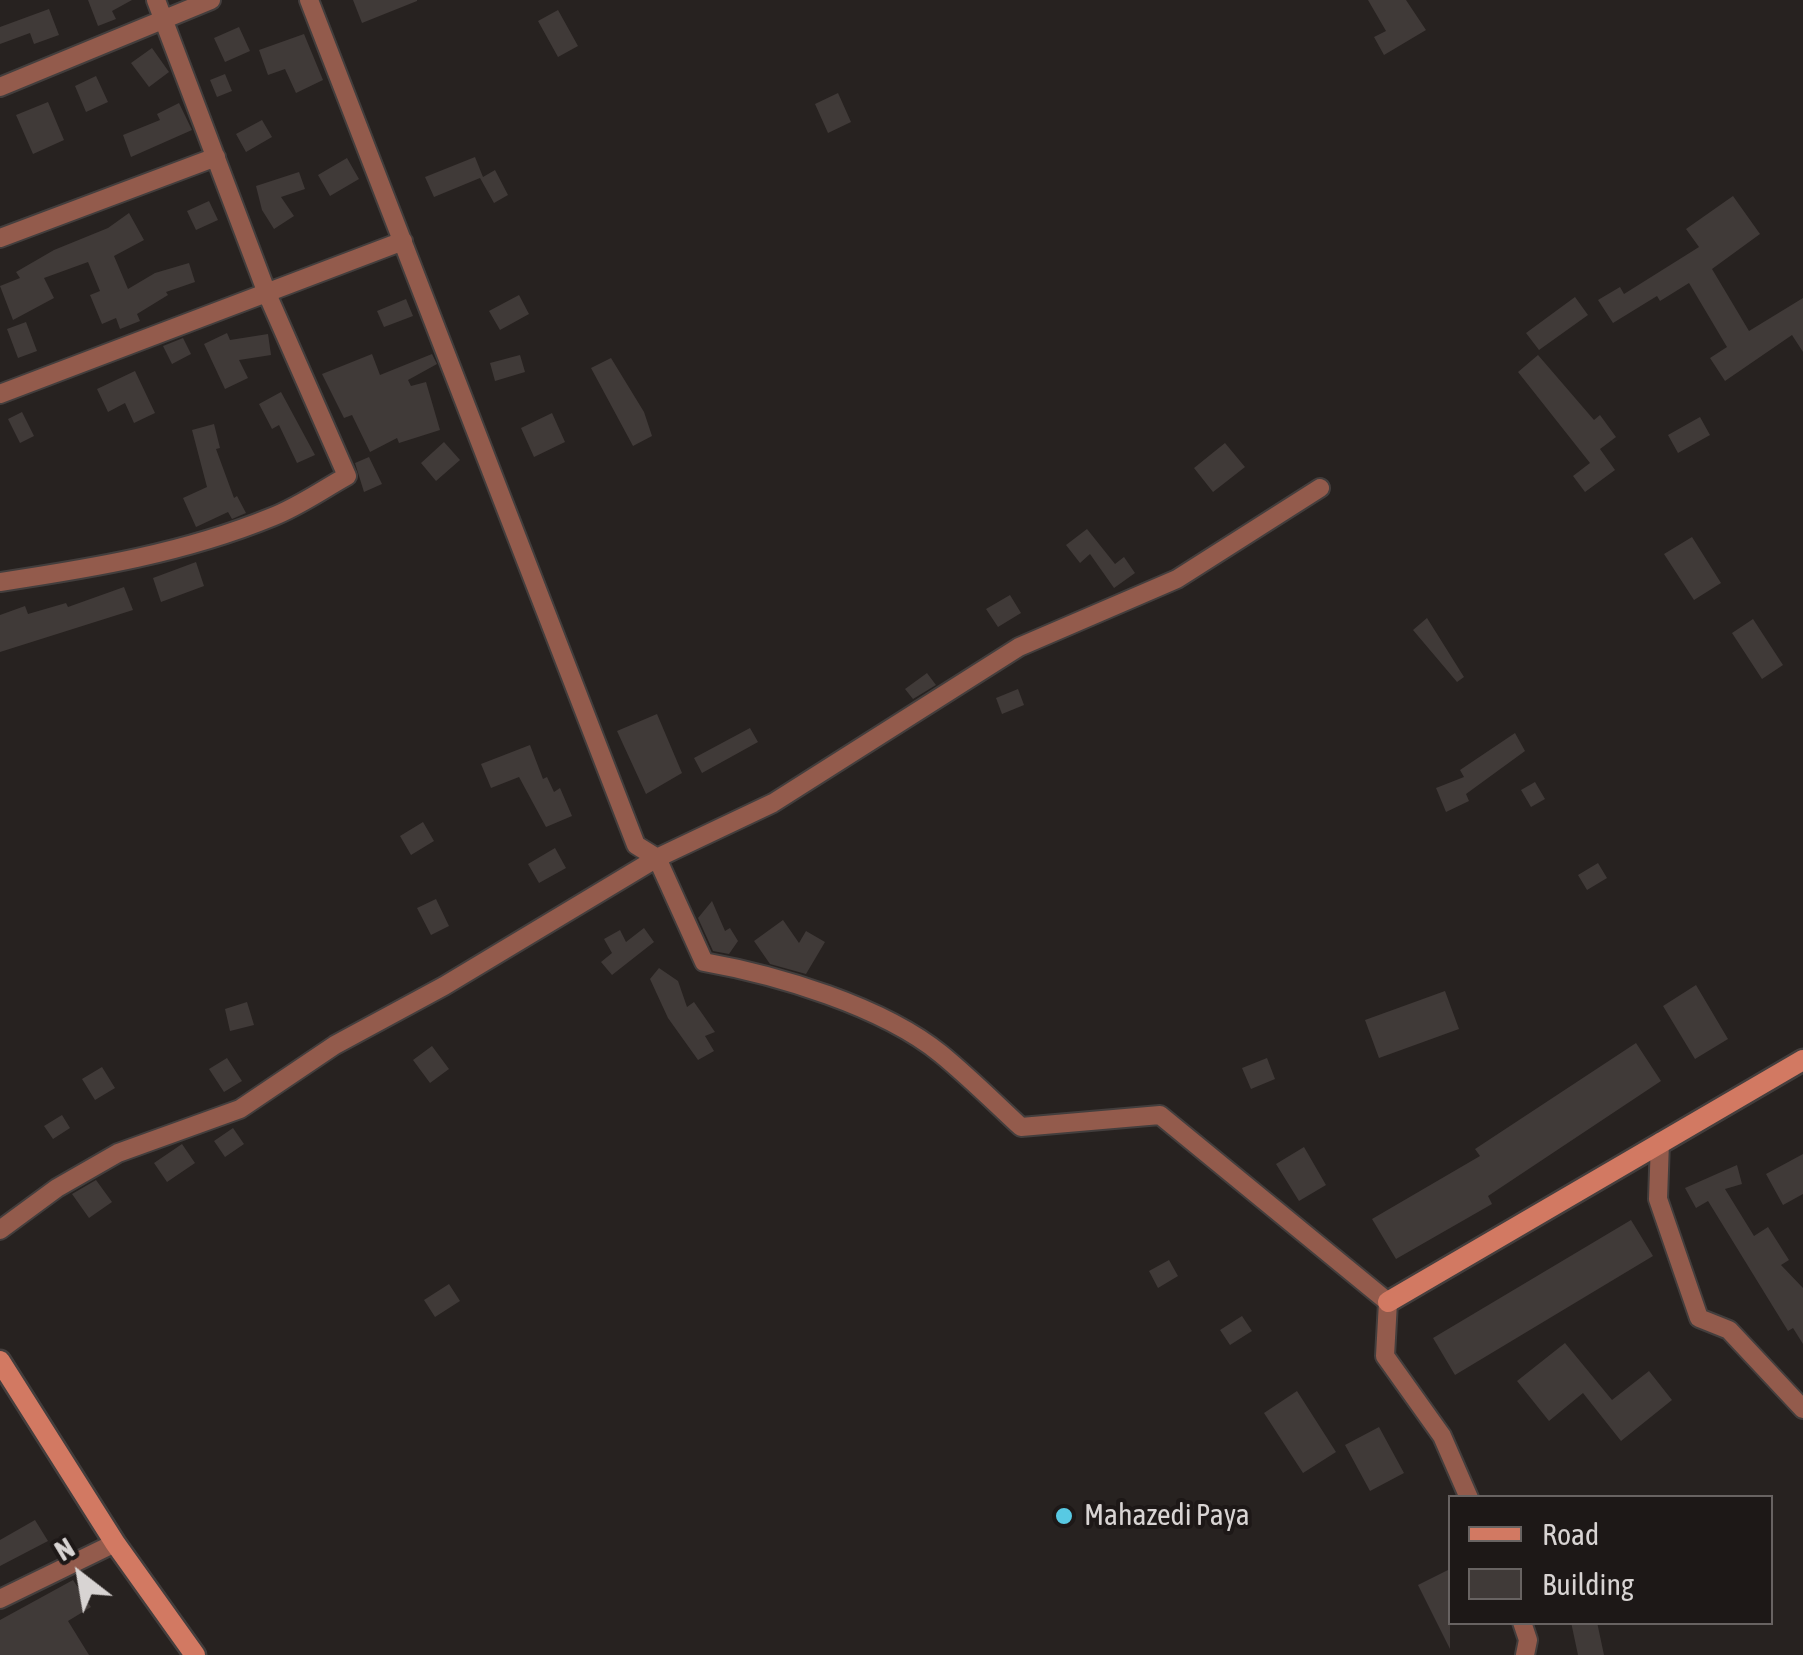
<!DOCTYPE html>
<html>
<head>
<meta charset="utf-8">
<style>
  body { margin:0 }
  #map { position:relative; width:1803px; height:1655px; overflow:hidden; background:#272220; font-family:"Asap Condensed",sans-serif }
  canvas { display:block }
  .legend { position:absolute; left:1448px; top:1495px; width:325px; height:130px; box-sizing:border-box; background:#1d1817; border:2px solid #686362; margin:0; padding:12px 18px; list-style:none; font-size:30px; color:#d8d4d3 }
  .legend li { display:flex; align-items:center; gap:20px; height:50px }
  .legend b { width:50px; border:2px solid #686362 }
  .north { position:absolute; left:30px; top:1525px; width:100px; height:100px; -webkit-text-stroke:8px #1d1817; paint-order:stroke; rotate:329deg; font-size:28px; font-weight:700; line-height:40px; text-align:center; color:#d8d4d3 }
  .north::after { content:''; display:block; margin:auto; width:35px; height:45px; background:#d8d4d3; clip-path:polygon(50% 0,100% 100%,50% 72%,0 100%) }
</style>
</head>
<body>
<div id="map">
<canvas width="1803" height="1655"></canvas>
<ul class="legend">
<li><b style="height:12px;background:#d27962"></b>Road</li>
<li><b style="height:28px;background:#403a38"></b>Building</li>
</ul>
<div class="north">N</div>
</div>
<script>
const ctx = document.querySelector('canvas').getContext('2d');
ctx.lineJoin = 'round';
function fillPath(path, color) {
  ctx.fillStyle = color;
  ctx.fill(path, 'evenodd');
}
function stroke(path, color, width, dash) {
  ctx.strokeStyle = color;
  ctx.lineWidth = width;
  ctx.lineCap = dash ? 'butt' : 'round';
  ctx.setLineDash(dash || []);
  ctx.stroke(path);
}
function drawText(font, color, halo, rows, align = 'center') {
  ctx.font = font + ' "Asap Condensed",sans-serif';
  ctx.lineWidth = 8;
  ctx.setLineDash([]);
  ctx.textBaseline = 'middle';
  ctx.strokeStyle = halo;
  ctx.fillStyle = color;
  for (const [text, x, y, turn = 0] of rows) {
    ctx.save();
    ctx.translate(x, y);
    ctx.rotate((+turn || 0) * Math.PI / 180);
    ctx.textAlign = isNaN(turn) ? turn : align;
    if (halo) ctx.strokeText(text, 0, 0);
    ctx.fillText(text, 0, 0);
    ctx.restore();
  }
}
fillPath(new Path2D(`
  M88,0H132L112,11L116,19L98,26Z
  M353,0H417V1L362,23Z
  M1368,0H1406L1426,30L1384,55L1374,37L1386,31Z
  M49,9L59,35L34,44L30,33L0,44V27Z
  M558,10L578,46L558,57L538,21Z
  M239,27L250,51L225,62L214,38Z
  M304,34L323,80L296,93L285,69L268,75L259,50Z
  M152,48L169,72L149,87L131,63Z
  M225,74L232,91L217,97L210,80Z
  M96,76L108,102L86,112L75,86Z
  M838,93L851,122L828,133L815,104Z
  M48,102L64,140L33,154L16,115Z
  M179,103L192,130L131,157L123,135L160,120L157,114Z
  M262,120L272,137L246,152L236,134Z
  M475,157L483,177L495,170L508,195L494,203L480,178L434,197L425,177Z
  M347,158L359,179L330,196L318,175Z
  M299,172L305,189L281,197L294,216L274,229L262,210L256,186Z
  M1733,196L1760,234L1712,269L1749,331L1803,298V352L1792,335L1725,381L1710,358L1727,347L1689,283L1660,301L1657,296L1613,323L1598,300L1620,287L1624,294L1699,247L1686,229Z
  M209,201L218,220L196,230L187,211Z
  M129,213L144,240L114,256L128,289L155,273L189,263L195,282L166,292L168,295L137,314L140,321L120,329L116,318L102,324L90,295L100,291L88,262L44,278L54,298L13,320L0,286L20,278L16,272L54,250L108,228Z
  M519,295L529,314L500,330L489,311Z
  M1575,297L1588,315L1539,350L1526,333Z
  M406,299L413,316L384,327L377,311Z
  M26,322L37,351L18,358L7,329Z
  M227,333L230,340L268,334L271,355L239,360L248,378L225,389L204,344Z
  M183,338L191,354L172,364L163,346Z
  M372,354L380,375L432,354L437,364L408,380L411,386L426,382L440,430L399,443L397,438L370,452L352,415L344,418L322,374Z
  M520,355L525,372L495,381L490,363Z
  M1538,355L1594,420L1600,415L1616,437L1600,449L1615,470L1585,492L1573,476L1590,463L1518,372Z
  M611,358L644,412L652,436L633,446L591,368Z
  M135,371L155,413L134,423L125,403L108,412L97,389Z
  M281,392L315,455L297,463L279,425L272,429L259,404Z
  M22,412L34,436L20,443L8,419Z
  M552,413L565,442L534,457L521,428Z
  M1700,417L1710,435L1678,453L1668,435Z
  M214,424L220,448L216,449L234,498L237,496L246,513L232,519L228,512L196,527L183,498L207,487L192,430Z
  M444,442L460,460L436,481L421,463Z
  M1225,443L1245,467L1213,492L1194,468Z
  M369,457L382,484L364,492L355,463Z
  M1087,529L1115,564L1124,557L1135,573L1114,588L1090,554L1080,563L1066,545Z
  M1692,537L1721,583L1694,600L1664,554Z
  M196,562L204,586L161,602L153,578Z
  M124,587L133,610L0,652V615L25,606L28,614L66,603L68,607Z
  M1010,595L1021,613L998,627L986,609Z
  M1427,618L1464,677L1457,682L1413,630Z
  M1753,619L1783,665L1762,679L1732,633Z
  M927,673L936,685L913,699L905,689Z
  M1018,689L1024,705L1002,714L996,698Z
  M657,714L682,773L646,794L617,731Z
  M750,728L758,742L702,773L694,758Z
  M1515,733L1525,751L1466,794L1469,801L1446,812L1436,788L1464,777L1460,770Z
  M530,745L543,779L547,777L554,792L560,788L572,816L546,827L519,777L491,788L481,764Z
  M1535,782L1545,799L1531,807L1521,790Z
  M423,822L434,841L411,855L400,836Z
  M555,848L566,868L539,883L528,864Z
  M1598,863L1607,878L1587,890L1578,875Z
  M436,899L449,926L431,935L417,908Z
  M712,901L725,931L730,928L738,941L729,954L713,951L698,918Z
  M783,920L799,943L806,931L825,942L806,974L770,964L754,941Z
  M644,928L654,942L612,975L601,962L612,953L604,939L620,930L626,942Z
  M659,968L678,981L687,1007L694,1002L715,1032L705,1036L714,1051L698,1060L668,1018L650,979Z
  M1696,985L1728,1039L1695,1059L1663,1006Z
  M1445,991L1459,1029L1379,1058L1365,1020Z
  M247,1002L254,1025L230,1031L225,1009Z
  M1636,1043L1661,1081L1488,1196L1492,1204L1396,1259L1372,1219L1480,1156L1475,1149Z
  M432,1046L449,1069L430,1083L413,1060Z
  M227,1058L242,1081L224,1092L209,1069Z
  M1267,1058L1275,1079L1251,1089L1242,1068Z
  M102,1067L115,1088L95,1100L82,1079Z
  M62,1115L70,1128L53,1139L44,1126Z
  M233,1128L244,1144L225,1157L214,1141Z
  M182,1144L195,1163L167,1182L154,1163Z
  M1304,1147L1326,1185L1299,1201L1276,1164Z
  M1803,1154V1194L1783,1205L1766,1174Z
  M1737,1165L1742,1184L1725,1189L1754,1236L1768,1227L1789,1260L1781,1265L1803,1288V1344L1793,1328L1788,1331L1708,1201L1696,1208L1685,1188Z
  M96,1180L112,1202L89,1218L72,1194Z
  M1631,1220L1653,1256L1455,1375L1433,1338Z
  M1169,1260L1178,1276L1158,1288L1149,1271Z
  M449,1284L460,1301L435,1317L424,1300Z
  M1242,1316L1252,1331L1230,1345L1220,1330Z
  M1565,1343L1612,1400L1649,1371L1672,1400L1621,1441L1583,1393L1549,1421L1517,1381Z
  M1297,1391L1336,1452L1303,1473L1264,1413Z
  M1379,1427L1404,1473L1370,1491L1345,1445Z
  M35,1520L48,1541L0,1566V1540Z
  M1450,1569V1649L1418,1585Z
  M73,1580L91,1607L68,1621L89,1655H0V1620Z
  M1571,1622H1597L1604,1655H1578Z`), '#403a38');
const street = new Path2D(`
  M309,0L636,845L657,858L704,962C777,975 882,1006 941,1054C969,1077 995,1103 1021,1127L1160,1115L1388,1302L1385,1356L1442,1436L1469,1498
  M0,87L211,0
  M0,238L216,157
  M0,394L403,241
  M0,582C93,568 184,553 272,517C298,507 322,490 347,476L268,296L156,0
  M1660,1142L1658,1199L1699,1318L1729,1330L1803,1409
  M0,1230L57,1188L118,1153L240,1109L335,1045L444,986L657,858L773,803L1019,647L1177,579L1320,488
  M0,1599L115,1543
  M1522,1622L1528,1640L1525,1655`);
const secondary = new Path2D(`
  M1388,1302L1803,1060
  M0,1361L115,1543L195,1655`);
stroke(street, '#433e3d', 22);
stroke(secondary, '#433e3d', 25);
stroke(street, '#935b4c', 18);
stroke(secondary, '#d27962', 20);
for (const [x, y, r, color] of [
  [1064,1516,10,"#58c9e3"]
]) {
  const dot = new Path2D();
  dot.arc(x, y, r, 0, 2 * Math.PI);
  ctx.fillStyle = color;
  ctx.fill(dot);
  stroke(dot, '#1d1817', 4);
}
drawText('30px', '#d8d4d3', '#1d1817', [
  ["Mahazedi Paya",1084,1516]
], 'left');
</script>
</body>
</html>
